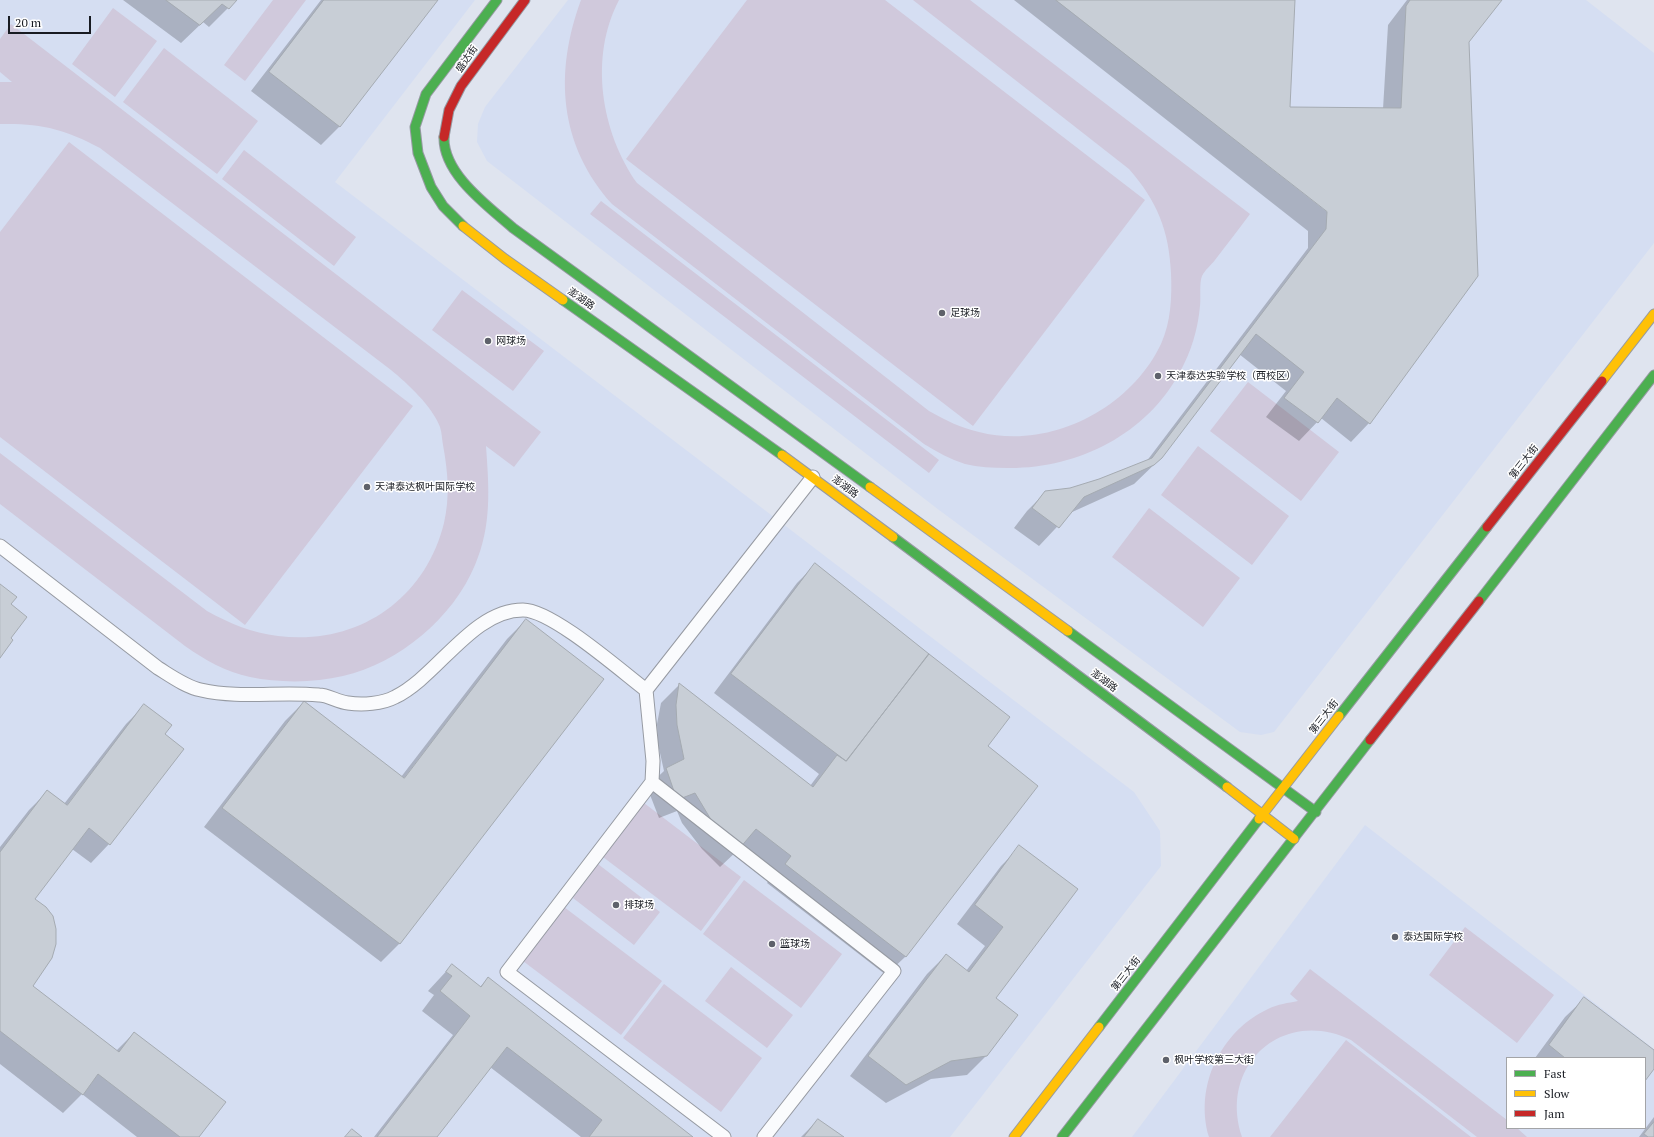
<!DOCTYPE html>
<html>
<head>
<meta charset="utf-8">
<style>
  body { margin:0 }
  #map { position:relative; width:1654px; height:1137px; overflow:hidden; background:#dfe4ef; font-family:"PT Serif",serif }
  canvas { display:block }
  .legend { position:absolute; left:1506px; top:1057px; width:140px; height:72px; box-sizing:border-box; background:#fff; border:1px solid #a3a4a7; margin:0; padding:5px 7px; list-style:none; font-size:12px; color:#181b22 }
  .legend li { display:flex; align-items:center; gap:8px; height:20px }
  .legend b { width:20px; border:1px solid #a3a4a7 }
  .scale { position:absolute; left:8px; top:16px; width:83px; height:18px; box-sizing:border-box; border:2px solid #181b22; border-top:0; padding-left:5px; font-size:12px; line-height:14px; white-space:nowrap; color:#181b22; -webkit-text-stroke:3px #fff; paint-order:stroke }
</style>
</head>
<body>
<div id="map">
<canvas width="1654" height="1137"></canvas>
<ul class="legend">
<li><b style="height:5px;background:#4caf50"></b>Fast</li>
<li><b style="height:5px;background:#ffc107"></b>Slow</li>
<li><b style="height:5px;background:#c62828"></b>Jam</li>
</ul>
<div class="scale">20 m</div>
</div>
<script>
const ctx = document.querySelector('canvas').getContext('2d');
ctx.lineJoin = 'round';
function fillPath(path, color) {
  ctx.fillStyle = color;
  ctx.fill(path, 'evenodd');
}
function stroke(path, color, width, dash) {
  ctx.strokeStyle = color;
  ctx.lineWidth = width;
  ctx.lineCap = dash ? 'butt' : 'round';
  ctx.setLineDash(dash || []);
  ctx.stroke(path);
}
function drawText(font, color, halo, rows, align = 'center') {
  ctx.font = font + ' "PT Serif","Noto Sans SC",serif';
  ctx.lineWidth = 3;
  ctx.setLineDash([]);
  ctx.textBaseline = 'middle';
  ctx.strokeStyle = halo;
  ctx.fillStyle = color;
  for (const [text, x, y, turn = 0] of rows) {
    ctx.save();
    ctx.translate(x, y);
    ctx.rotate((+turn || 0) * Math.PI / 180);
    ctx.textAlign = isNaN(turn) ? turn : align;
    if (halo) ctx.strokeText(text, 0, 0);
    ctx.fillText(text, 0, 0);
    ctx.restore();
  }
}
fillPath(new Path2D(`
  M0,0H475L335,182L1134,792L1160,831L1161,866L950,1137H0Z
  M568,0H1586L1654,53V243L1274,732L1261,735L1240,732L939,510L487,161L477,142L478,124L485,107Z
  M1365,825L1654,1049V1137H1132ZM1507,1058H1645V1128H1507Z`), '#d5def2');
fillPath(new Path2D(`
  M273,0H306L245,81L224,65Z
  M581,0H619C589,57 601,132 637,183L929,411C945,420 961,428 979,432C1050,450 1130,409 1161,344C1171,322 1172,297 1171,273C1169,230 1157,201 1129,169L913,0H970L1250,214C1239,229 1227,244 1215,260C1211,265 1205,270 1202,276C1199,283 1201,298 1200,306C1198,329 1191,352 1180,372C1146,435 1077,469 1007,468C993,468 978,467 965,464C950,459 937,452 924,444L612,204C559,145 554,73 581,0Z
  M747,0H885L1145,200L973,426L626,159Z
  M113,8L157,41L115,97L72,64Z
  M11,24L541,432L514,467L486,446C489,488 492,525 475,565C453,618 399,663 343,676C314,683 279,683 250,677C226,672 205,660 185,646L0,504V453L207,611C229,623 252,633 278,636C357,646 425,600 444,523C450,497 448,472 443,445C442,440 442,433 440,427C432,406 408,384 391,370L100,148C65,129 40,123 0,124V82H12L0,72V39Z
  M164,48L258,121L217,174L123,102Z
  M69,142L413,406L245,625L0,437V232Z
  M244,150L356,237L334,266L222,179Z
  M601,201L939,460L929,473L590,214Z
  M462,290L544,351L513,391L432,330Z
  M1248,382L1339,452L1301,501L1210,431Z
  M1198,446L1289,516L1252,565L1161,495Z
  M1149,508L1240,578L1203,627L1112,557Z
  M644,803L741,877L701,931L603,857Z
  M598,864L660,912L634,945L573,898Z
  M744,880L842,954L801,1008L703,934Z
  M564,907L662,981L621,1035L523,961Z
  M1465,927L1554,995L1517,1043L1429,975Z
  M731,967L793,1015L767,1048L705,1001Z
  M1310,969L1507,1120V1128H1517L1527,1137H1477L1351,1040C1283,1007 1218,1065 1242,1137H1209C1194,1086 1221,1031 1268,1009C1278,1004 1288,1003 1298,1001L1290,994Z
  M664,984L762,1058L721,1112L623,1038Z
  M1346,1040L1471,1137H1270Z`), '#d0c9dc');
fillPath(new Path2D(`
  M123,0H236L209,27L203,22L181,43Z
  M321,0H437L339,127L321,145L251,91Z
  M1014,0H1294L1289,108L1383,109L1388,25L1407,0H1501L1468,42L1369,423L1351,442L1321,418L1299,441L1266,417L1286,391L1239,354L1161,458L1134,484L1070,513L1039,546L1014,528L1027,511L1046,492L1070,489L1099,480L1146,462L1308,248V231Z
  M815,565L986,746L1036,786L905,957L886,975L767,883L773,875L739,849L720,867L702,849L682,823L677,811L659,818L647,787L664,771L658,744L657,724L661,703L679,685L810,786L819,774L714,693L797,583Z
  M526,620L602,679L399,944L381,962L204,827L285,721L304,702L401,777L507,639Z
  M144,706L164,734L109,844L91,863L72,849L33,899L31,986L116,1051L134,1033L198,1137H137L82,1094L63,1113L0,1064V847L29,810L48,791L64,804L126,724Z
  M1020,847L986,1056L967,1075L931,1079L886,1103L850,1076L927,974L946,955L966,971L985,946L957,924L1001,866Z
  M452,965L480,987L488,978L692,1137H581L490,1067L436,1137H374L453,1035L422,1011L434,995L428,991Z
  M1584,999L1654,1052V1067L1645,1079V1058H1535L1565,1017Z
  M1654,1117V1137H1639Z
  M818,1120L843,1137H801Z`), '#0003');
const building = new Path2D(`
  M166,0H237L229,9L222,4L200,25Z
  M324,0H438L340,127L269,72Z
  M1056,0H1295L1290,107L1401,108L1406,6L1410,0H1502L1469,42L1478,276L1370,424L1337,398L1318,423L1284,398L1304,372L1256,334L1162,458L1154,465L1084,497L1059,528L1032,508L1045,491L1070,488L1099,479L1152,458L1326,229L1327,212Z
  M815,563L929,654L846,761L731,674Z
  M0,584L17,597L11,604L27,617L11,638L13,640L0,658Z
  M526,619L604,679L400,944L222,808L304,701L404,778Z
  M929,654L1010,717L988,746L1038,786L906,957L785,864L791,856L756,829L739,849L710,818L695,793L677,800L666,768L684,759L677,725L676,705L679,683L813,787L837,755L846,761Z
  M144,704L172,725L165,734L184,749L110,845L89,828L35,899L46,907L53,916L56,929V944L52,958L33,986L119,1052L134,1032L226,1102L199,1137H180L98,1074L83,1095L0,1031V852L47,790L67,805Z
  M1019,845L1078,889L996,998L1018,1015L987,1056L951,1061L906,1085L868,1056L946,954L969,972L1003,927L975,905Z
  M452,964L481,987L488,977L693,1137H589L602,1120L507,1047L437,1137H377L470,1016L440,991L452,976L446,972Z
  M1584,997L1654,1050V1069L1645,1081V1058H1565L1549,1045Z
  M818,1119L844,1137H804Z
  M1654,1122V1137H1648L1644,1134Z
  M352,1129L362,1137H345Z`);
fillPath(building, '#c8ced6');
stroke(building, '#a5abb2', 1);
const lane = new Path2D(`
  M0,546L158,668C171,676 186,687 201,690C240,699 279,691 319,695C328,695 338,702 348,703C362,705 382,704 395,697C438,676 472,610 523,610C552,610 621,671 646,690
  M652,782L894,971L764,1137
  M724,1137L507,972L652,782L653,761L646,690L813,477`);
const fast = new Path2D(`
  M444,137C443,174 488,206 513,228L870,487
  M463,226L443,206L431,187L418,153L415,127L426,94L497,0
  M563,300L782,455
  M893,537L1227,787
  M1479,601L1654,375
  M1068,631L1316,812
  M1339,716L1487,527
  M1099,1027L1259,819
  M1062,1137L1370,740`);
const slow = new Path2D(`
  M463,226L505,259L563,300
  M1602,381L1654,314
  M782,455L893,537
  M870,487L1068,631
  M1227,787L1294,839
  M1259,819L1339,716
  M1014,1137L1099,1027`);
const jam = new Path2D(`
  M444,137L449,110L461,86L525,0
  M1487,527L1602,381
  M1370,740L1479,601`);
stroke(lane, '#969aa2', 15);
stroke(fast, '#969aa2', 11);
stroke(slow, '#969aa2', 11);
stroke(jam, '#969aa2', 11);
stroke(lane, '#fafbfd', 13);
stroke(fast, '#4caf50', 9);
stroke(slow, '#ffc107', 9);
stroke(jam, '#c62828', 9);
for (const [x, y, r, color] of [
  [942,313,4,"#5e616a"],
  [488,341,4,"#5e616a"],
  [1158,376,4,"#5e616a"],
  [367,487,4,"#5e616a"],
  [616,905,4,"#5e616a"],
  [1395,937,4,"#5e616a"],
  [772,944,4,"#5e616a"],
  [1166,1060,4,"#5e616a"]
]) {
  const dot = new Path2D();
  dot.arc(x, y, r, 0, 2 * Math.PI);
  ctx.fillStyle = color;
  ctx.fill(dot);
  stroke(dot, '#fff', 1.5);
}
drawText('10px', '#181b22', '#fff', [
  ["盛达街",467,59,-55],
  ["澎湖路",581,299,35],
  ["第三大街",1524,462,-52],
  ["澎湖路",845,487,37],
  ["澎湖路",1104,681,37],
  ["第三大街",1324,717,-52],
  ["第三大街",1126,974,-52]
]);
drawText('10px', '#181b22', '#fff', [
  ["足球场",950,313],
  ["网球场",496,341],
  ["天津泰达实验学校（西校区）",1166,376],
  ["天津泰达枫叶国际学校",375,487],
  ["排球场",624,905],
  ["泰达国际学校",1403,937],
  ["篮球场",780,944],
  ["枫叶学校第三大街",1174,1060]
], 'left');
</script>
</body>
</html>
